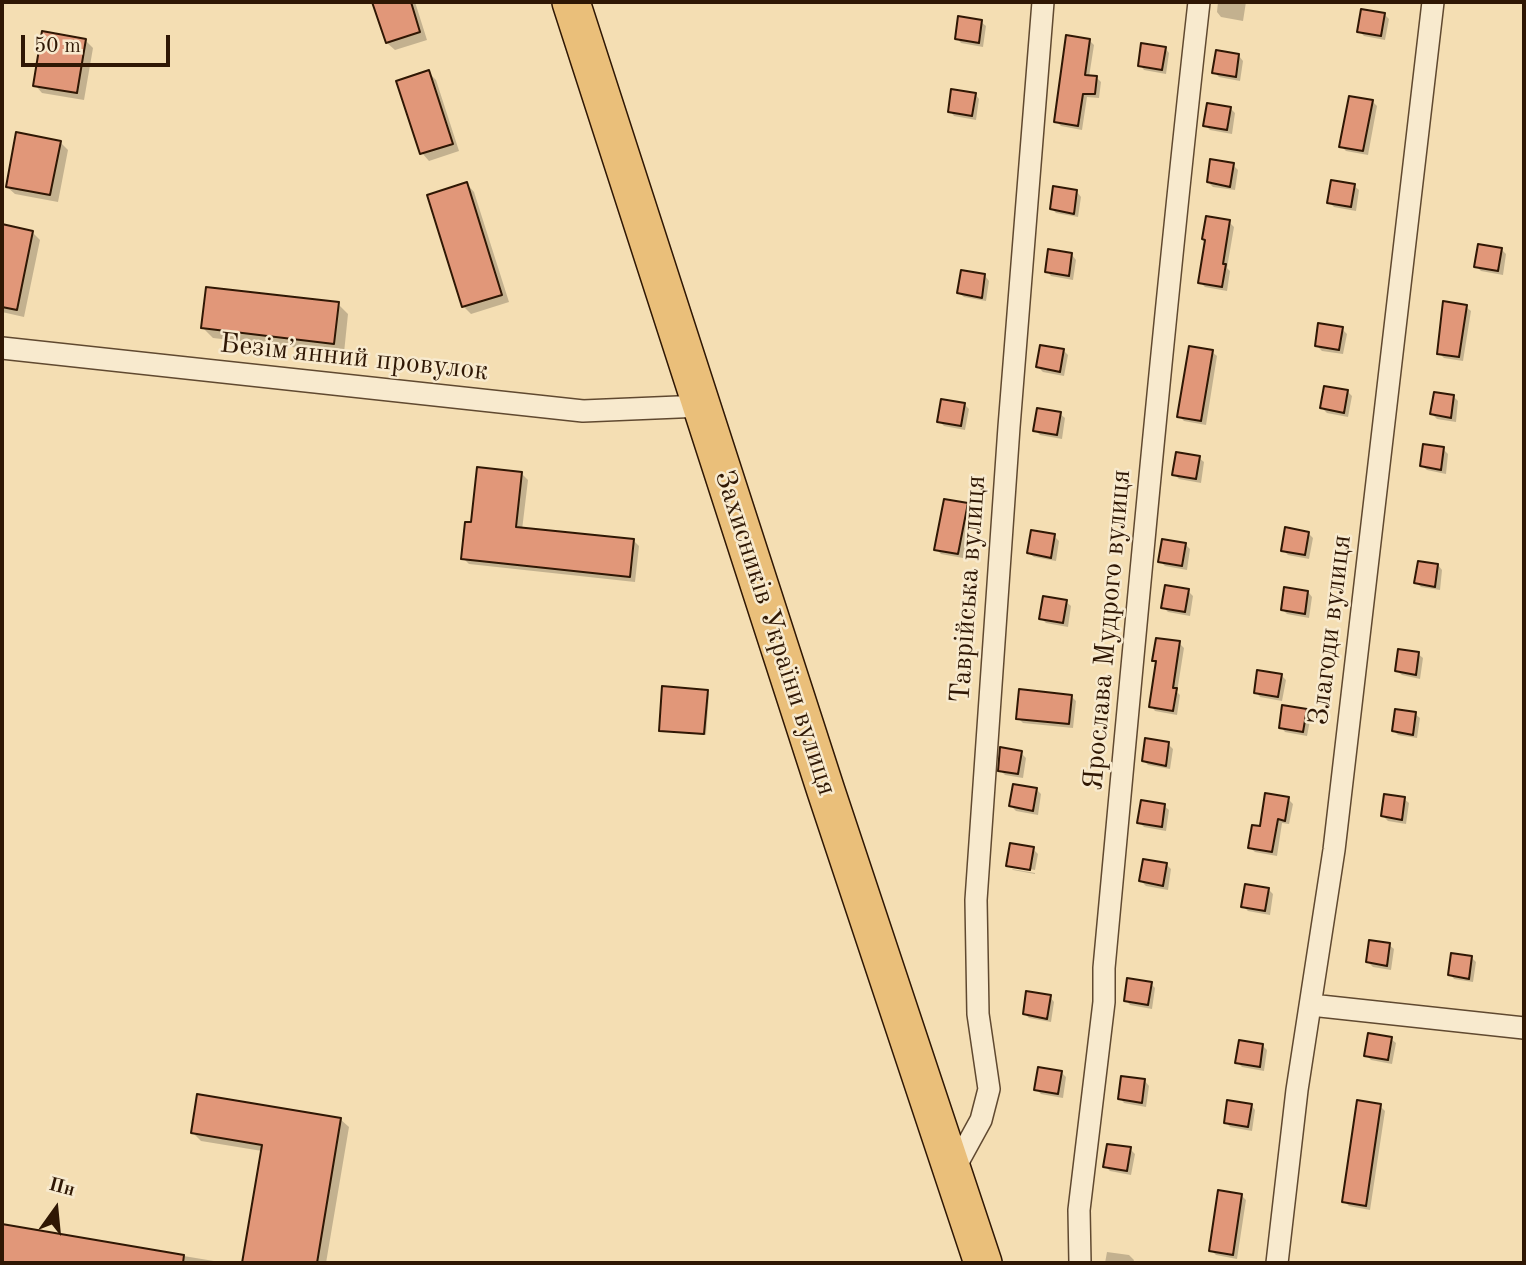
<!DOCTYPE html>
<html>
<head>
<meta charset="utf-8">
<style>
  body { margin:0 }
  #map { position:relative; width:1526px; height:1265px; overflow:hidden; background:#f4deb3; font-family:"Old Standard TT",serif }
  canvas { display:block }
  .frame { position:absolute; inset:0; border:4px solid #2f1704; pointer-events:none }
  .north { position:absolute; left:21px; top:1174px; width:70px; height:70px; -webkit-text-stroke:5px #f8eace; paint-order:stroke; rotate:15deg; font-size:19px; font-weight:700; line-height:28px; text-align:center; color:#2f1704 }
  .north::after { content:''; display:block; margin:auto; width:24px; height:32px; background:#2f1704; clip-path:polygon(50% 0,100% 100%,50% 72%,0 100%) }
  .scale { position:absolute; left:21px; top:35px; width:149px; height:32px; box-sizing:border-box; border:4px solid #2f1704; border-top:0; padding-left:9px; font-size:21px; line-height:24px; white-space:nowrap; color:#2f1704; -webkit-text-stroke:5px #f8eace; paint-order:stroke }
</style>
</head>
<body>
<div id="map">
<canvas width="1526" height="1265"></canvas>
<div class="frame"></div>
<div class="north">Пн</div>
<div class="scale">50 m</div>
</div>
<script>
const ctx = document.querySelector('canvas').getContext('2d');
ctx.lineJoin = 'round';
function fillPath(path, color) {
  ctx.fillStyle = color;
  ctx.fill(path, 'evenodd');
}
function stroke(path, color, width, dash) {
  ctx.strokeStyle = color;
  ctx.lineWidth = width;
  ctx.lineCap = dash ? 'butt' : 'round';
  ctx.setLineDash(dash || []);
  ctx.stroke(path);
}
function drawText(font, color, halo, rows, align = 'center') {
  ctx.font = font + ' "Old Standard TT",serif';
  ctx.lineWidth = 5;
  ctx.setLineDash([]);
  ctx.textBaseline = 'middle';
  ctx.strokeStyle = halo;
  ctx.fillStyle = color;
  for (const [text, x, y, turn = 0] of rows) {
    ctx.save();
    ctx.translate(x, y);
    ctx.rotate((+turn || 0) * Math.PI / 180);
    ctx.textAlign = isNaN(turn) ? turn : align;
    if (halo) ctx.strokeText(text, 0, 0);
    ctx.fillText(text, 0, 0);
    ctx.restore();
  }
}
fillPath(new Path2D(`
  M374,2H415L427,40L395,50L387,43Z
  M1218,2H1246L1243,21L1221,17L1217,12Z
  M1384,14L1389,19L1385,40L1364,36L1359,31Z
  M981,22L986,26L983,47L961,43L957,38Z
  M85,40L93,48L84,100L42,93L35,85Z
  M1089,40L1094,45L1089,77H1096L1101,82L1099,98L1087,97L1082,130L1061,126L1056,121Z
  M1165,48L1169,53L1166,74L1144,70L1140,65Z
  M1239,56L1243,61L1240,81L1219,77L1214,72Z
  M428,72L436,80L459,151L429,161L422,153Z
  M975,94L979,99L976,120L954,116L950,111Z
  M1372,101L1377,106L1368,155L1346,151L1341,146Z
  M1230,108L1235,113L1232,134L1210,130L1205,125Z
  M60,142L68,150L58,202L15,194L7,187Z
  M1233,165L1238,170L1235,190L1213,187L1208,182Z
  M467,184L474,192L509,302L471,314L463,306Z
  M1354,186L1359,190L1356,211L1334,207L1329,202Z
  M1077,192L1081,197L1078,217L1056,213L1052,209Z
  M1229,222L1234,227L1227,268L1230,271L1227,291L1205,287L1200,282Z
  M2,226L32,232L40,240L24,317L2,312Z
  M1501,249L1506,254L1503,275L1481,271L1476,266Z
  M1072,255L1076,260L1073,280L1051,276L1047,271Z
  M985,276L989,281L986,301L964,297L959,293Z
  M338,304L348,314L344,353L213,338L203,328Z
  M1466,307L1471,311L1463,361L1444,358L1439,353Z
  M1342,329L1347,334L1343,354L1322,351L1317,346Z
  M1063,350L1068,355L1064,376L1043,372L1038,367Z
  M1212,352L1217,356L1206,425L1184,421L1179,416Z
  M1347,391L1352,396L1348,417L1327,413L1322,408Z
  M1454,397L1458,401L1456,422L1437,419L1432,414Z
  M964,404L969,409L965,430L944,426L939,421Z
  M1060,414L1065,418L1062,439L1040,435L1035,430Z
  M1443,449L1448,454L1446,474L1427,470L1422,466Z
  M1199,458L1204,462L1201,483L1179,479L1174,474Z
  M522,474L528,480L522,530L633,540L639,546L635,582L469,564L463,558L472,524Z
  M967,504L972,509L963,558L941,554L936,549Z
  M1308,533L1313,538L1309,559L1288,555L1283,550Z
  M1054,536L1059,541L1056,561L1034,557L1029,553Z
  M1185,544L1190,549L1187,570L1165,566L1160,561Z
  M1438,565L1442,570L1440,590L1421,587L1416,582Z
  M1188,591L1193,596L1190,616L1168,612L1163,607Z
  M1308,592L1312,597L1309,618L1287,614L1282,609Z
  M1066,602L1071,606L1068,627L1046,623L1041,618Z
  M1179,643L1184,648L1177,692L1180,695L1177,715L1155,711L1151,706L1157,663L1154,660Z
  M1418,654L1423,658L1420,679L1402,675L1397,671Z
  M1281,675L1286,680L1282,701L1260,697L1256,692Z
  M707,692L709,694L706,735L660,730Z
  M1071,696L1076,701L1073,728L1023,723L1018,718Z
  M1306,710L1311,715L1307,736L1285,732L1281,727Z
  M1415,714L1420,718L1417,738L1398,735L1394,731Z
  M1168,744L1173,749L1170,769L1148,765L1144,761Z
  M1021,753L1026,758L1023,778L1005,775L1000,770Z
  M1036,789L1041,794L1038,815L1016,811L1011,806Z
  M1288,799L1293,804L1289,824L1282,823L1277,856L1255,852L1250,848L1261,828Z
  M1404,799L1409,803L1406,824L1388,821L1383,816Z
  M1164,806L1169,810L1166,831L1144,827L1139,822Z
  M1033,849L1038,854L1035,870L1011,865V868L1008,865Z
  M1166,864L1171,869L1168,890L1146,886L1141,881Z
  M1012,869L1035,873V874L1013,870Z
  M1268,889L1273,894L1270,915L1248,911L1243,906Z
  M1389,945L1394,949L1391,970L1373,967L1368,962Z
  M1471,957L1476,962L1473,982L1454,979L1450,974Z
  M1151,984L1155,988L1152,1009L1130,1005L1126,1000Z
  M1050,997L1054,1002L1051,1022L1029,1018L1025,1014Z
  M1391,1039L1396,1043L1392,1064L1371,1060L1366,1055Z
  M1262,1045L1267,1050L1264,1071L1242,1067L1237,1062Z
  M1061,1072L1066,1077L1063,1098L1041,1094L1036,1089Z
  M1145,1081L1149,1086L1146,1107L1124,1103L1120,1098Z
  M1251,1105L1255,1110L1252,1131L1230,1127L1226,1122Z
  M1380,1106L1385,1111L1370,1210L1349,1206L1344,1201Z
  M340,1119L349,1127L326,1263H244L262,1151L201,1141L193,1133Z
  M1130,1149L1135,1154L1131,1175L1110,1171L1105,1166Z
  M1241,1195L1246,1200L1237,1259L1216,1255L1211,1250Z
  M2,1226L226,1263H2Z
  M1107,1252L1129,1255L1134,1260L1133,1263H1105Z`), '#0003');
const building = new Path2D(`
  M372,2H411L420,32L386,43Z
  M1361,9L1385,13L1381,36L1357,32Z
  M958,16L982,20L979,43L955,39Z
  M42,31L86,39L77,93L33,86Z
  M1066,35L1090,39L1085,75L1097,76L1095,94H1083L1078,126L1054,122Z
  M1141,43L1166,47L1162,70L1138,66Z
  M1216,50L1239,54L1236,77L1212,73Z
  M429,70L453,144L420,154L396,81Z
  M951,89L976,93L972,116L948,112Z
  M1349,96L1373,100L1363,151L1339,147Z
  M1207,103L1231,107L1227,130L1203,126Z
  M16,132L61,141L50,195L6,187Z
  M1210,159L1234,163L1230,187L1207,182Z
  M1331,180L1355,184L1351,207L1327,203Z
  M467,182L502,295L462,307L427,195Z
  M1053,186L1077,190L1074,214L1050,209Z
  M1206,216L1230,220L1223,264H1226L1222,287L1198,283L1205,240L1202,239Z
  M2,224L33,231L17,310L2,307Z
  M1478,244L1502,248L1498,271L1474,267Z
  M1048,249L1072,253L1069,276L1045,272Z
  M961,270L985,274L982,298L957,293Z
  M206,287L339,302L334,344L201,328Z
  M1443,301L1467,305L1459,357L1437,354Z
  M1318,323L1343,327L1339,350L1315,346Z
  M1040,345L1064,349L1060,372L1036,367Z
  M1189,346L1213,350L1201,421L1177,417Z
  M1324,386L1348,390L1344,413L1320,408Z
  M1434,392L1454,395L1451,418L1430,414Z
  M941,399L965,403L961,426L937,422Z
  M1037,408L1061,412L1057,435L1033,431Z
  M1423,444L1444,447L1441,470L1420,466Z
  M1176,452L1200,456L1196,479L1172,475Z
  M477,467L522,472L516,527L634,539L630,577L461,559L465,522H471Z
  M944,499L968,503L958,554L934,550Z
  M1285,527L1309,532L1305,555L1281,551Z
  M1031,530L1055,534L1051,558L1027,553Z
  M1162,539L1186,543L1182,566L1158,562Z
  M1418,561L1438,564L1435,587L1414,583Z
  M1165,585L1189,589L1185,612L1161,608Z
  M1284,587L1308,591L1305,614L1281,610Z
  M1043,596L1067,600L1063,623L1039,619Z
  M1156,638L1180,641L1173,688H1177L1173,711L1149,707L1156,661H1152Z
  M1398,649L1419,652L1416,675L1395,671Z
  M1257,670L1282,674L1278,697L1254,693Z
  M662,686L708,690L704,734L659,731Z
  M1019,689L1072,695L1069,724L1016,719Z
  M1282,705L1307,709L1303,732L1279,728Z
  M1395,709L1416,712L1413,735L1392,731Z
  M1145,738L1169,742L1166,766L1142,761Z
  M1000,747L1022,751L1018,774L998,771Z
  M1013,784L1037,788L1033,811L1009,806Z
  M1265,793L1289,797L1285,821L1278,819L1272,852L1248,848L1252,825L1260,826Z
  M1384,794L1405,797L1402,820L1381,816Z
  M1141,800L1165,804L1162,827L1137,823Z
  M1010,843L1034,847L1030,870L1006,866Z
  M1143,859L1167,863L1163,886L1139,881Z
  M1245,884L1269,888L1265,911L1241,907Z
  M1369,940L1390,943L1387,966L1366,962Z
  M1451,953L1472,956L1469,979L1448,975Z
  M1127,978L1152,982L1148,1005L1124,1001Z
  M1026,991L1051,995L1047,1019L1023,1014Z
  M1368,1033L1392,1037L1388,1060L1364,1056Z
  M1239,1040L1263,1044L1260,1067L1235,1063Z
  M1038,1067L1062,1071L1058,1094L1034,1090Z
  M1121,1076L1145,1079L1142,1103L1118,1099Z
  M197,1094L341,1118L317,1263H242L262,1145L191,1133Z
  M1227,1100L1252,1104L1248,1127L1224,1123Z
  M1357,1100L1381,1104L1366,1206L1342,1202Z
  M1107,1144L1131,1147L1127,1171L1103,1167Z
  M1218,1190L1242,1194L1233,1255L1209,1251Z
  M2,1224L184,1255L183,1263H2Z`);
fillPath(building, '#e19779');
stroke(building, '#2f1704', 2);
const street = new Path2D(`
  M2,348L583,411L702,406
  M1311,1005L1524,1028
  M953,1171L981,1120L989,1089L978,1014L976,900L1009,427L1043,2
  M1080,1263L1079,1210L1104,1002V968C1134,646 1163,323 1199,2
  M1277,1263L1297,1090L1334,850L1433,2`);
const highway = new Path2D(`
  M571,2L826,791L983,1263`);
stroke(street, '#604930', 24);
stroke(highway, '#2f1704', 40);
stroke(street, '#f8eace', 21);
stroke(highway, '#eabf7a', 37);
drawText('28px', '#2f1704', '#f8eace', [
  ["Безімʼянний провулок",354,358,6],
  ["Таврійська вулиця",969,589,-86],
  ["Ярослава Мудрого вулиця",1108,630,-85],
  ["Злагоди вулиця",1331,630,-83],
  ["Захисників України вулиця",775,633,72]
]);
</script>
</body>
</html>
